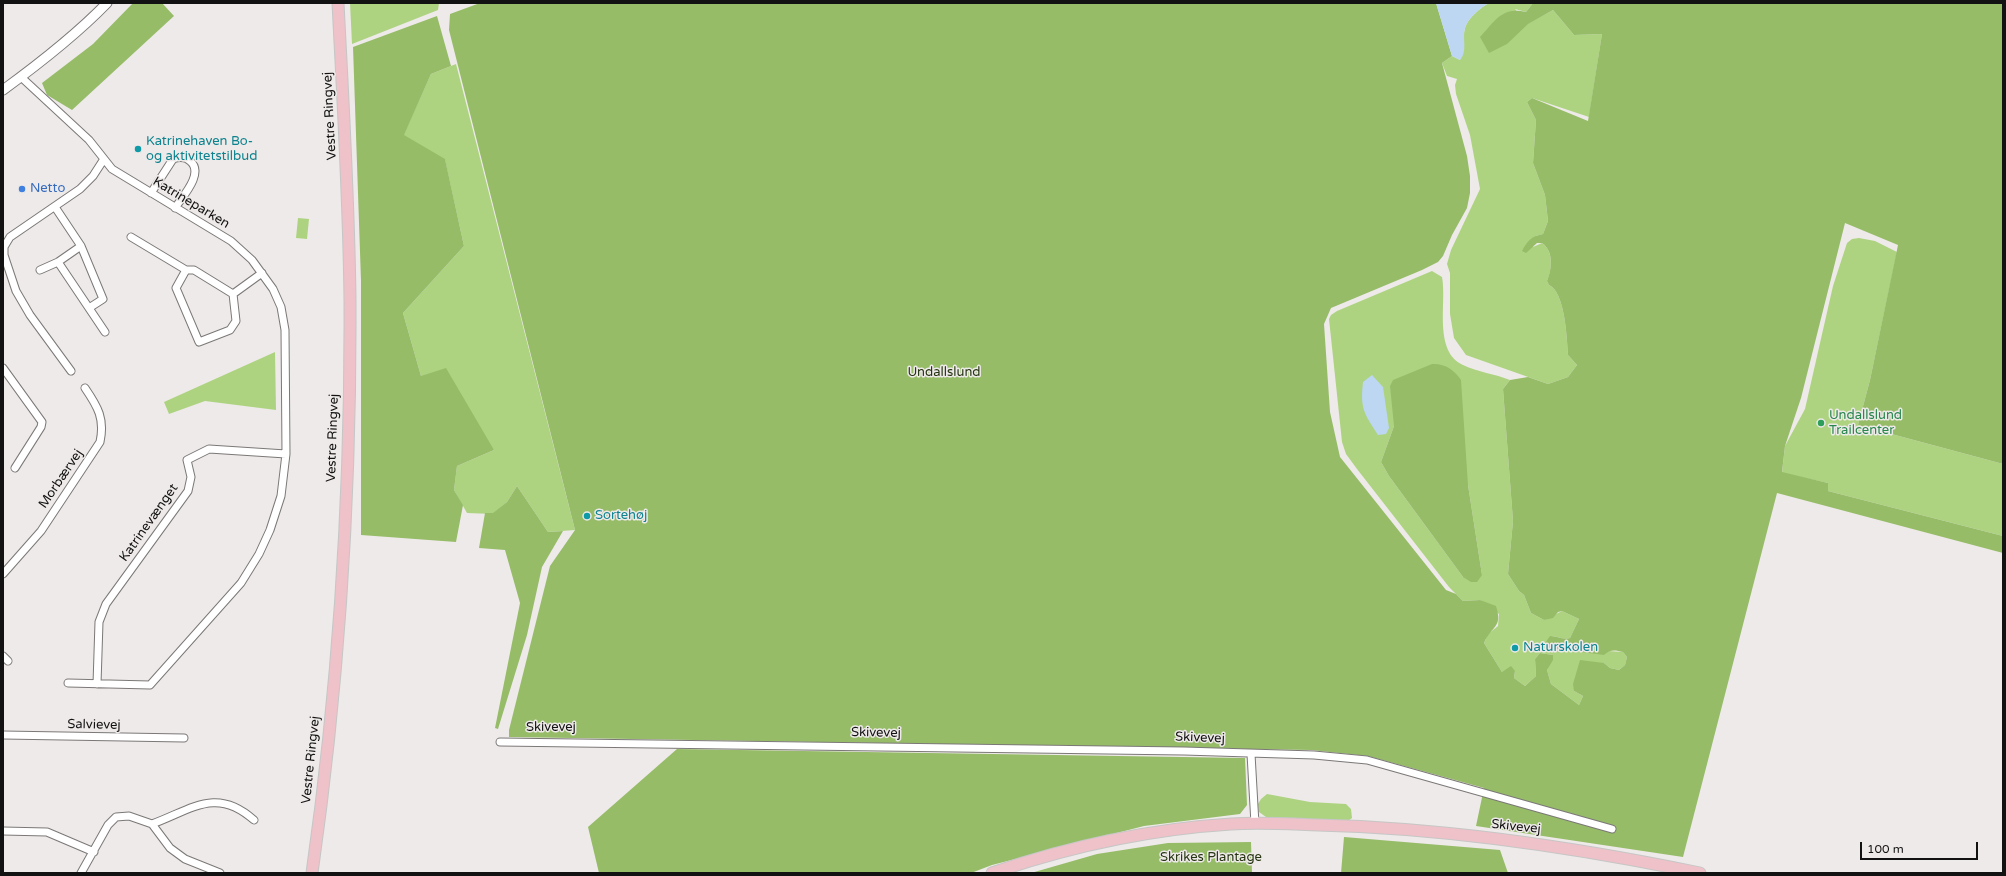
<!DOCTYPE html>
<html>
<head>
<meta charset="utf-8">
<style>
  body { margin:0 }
  #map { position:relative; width:2006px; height:876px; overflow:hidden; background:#eeeae9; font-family:"Varela Round",sans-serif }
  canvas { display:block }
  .frame { position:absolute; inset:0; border:4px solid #131212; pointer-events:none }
  .scale { position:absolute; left:1860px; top:842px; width:118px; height:18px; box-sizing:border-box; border:2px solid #131212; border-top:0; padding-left:5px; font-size:12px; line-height:14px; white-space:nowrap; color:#131212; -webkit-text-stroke:3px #eeeae9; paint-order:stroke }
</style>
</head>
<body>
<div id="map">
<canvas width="2006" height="876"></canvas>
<div class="frame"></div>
<div class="scale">100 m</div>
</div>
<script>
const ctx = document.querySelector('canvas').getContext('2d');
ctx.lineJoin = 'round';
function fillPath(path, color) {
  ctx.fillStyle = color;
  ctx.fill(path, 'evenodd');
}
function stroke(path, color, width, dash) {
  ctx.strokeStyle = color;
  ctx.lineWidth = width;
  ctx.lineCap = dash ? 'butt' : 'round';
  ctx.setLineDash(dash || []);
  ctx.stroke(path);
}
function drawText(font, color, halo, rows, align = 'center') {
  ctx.font = font + ' "Varela Round",sans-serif';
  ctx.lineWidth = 3;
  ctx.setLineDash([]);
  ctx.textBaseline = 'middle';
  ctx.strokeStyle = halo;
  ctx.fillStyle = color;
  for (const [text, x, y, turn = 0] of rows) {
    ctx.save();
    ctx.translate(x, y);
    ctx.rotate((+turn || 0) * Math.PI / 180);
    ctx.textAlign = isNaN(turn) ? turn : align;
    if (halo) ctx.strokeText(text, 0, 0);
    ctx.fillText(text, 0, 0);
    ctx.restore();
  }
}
fillPath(new Path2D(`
  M350,3H439L438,10L352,44Z
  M1489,3H1533L1526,12L1515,9L1527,24L1553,10L1574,35L1602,34L1589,117L1532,98L1527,102L1536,120L1533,163L1545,195L1548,221L1543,234L1536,236L1533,247L1542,243C1554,251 1552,270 1547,281L1549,285C1565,292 1567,338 1568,355L1577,365L1568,377L1548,384L1466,355L1454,338L1450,314V273L1447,264L1451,250L1480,189L1470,135L1456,94L1455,85L1457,79L1447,76L1442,63L1452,56L1460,60C1465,47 1462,39 1465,28C1468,18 1480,8 1489,3Z
  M456,64L575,530L548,532L517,486L507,502L493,514L467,513L454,490L457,466L494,450L421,376L403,313L464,246L445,160L403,136L431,74Z
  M298,218L309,219L307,239L296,238Z
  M1859,238L1875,241L1897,252L1870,380L1858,425L2003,464V536L1828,491V483L1782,473L1785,446L1805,409L1833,286L1847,243L1852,239Z
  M1432,271L1442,277C1447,303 1433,351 1463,365C1478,372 1495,374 1510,380L1503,389L1513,521L1508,574L1519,591L1524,595L1531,613L1544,620L1562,611L1579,619L1570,638C1563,640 1557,636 1550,636L1608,651L1623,652L1627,657L1625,665L1619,670L1610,668L1604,663L1574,691L1583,696L1579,705L1551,684L1547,670L1553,655L1540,653L1535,659L1536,676L1525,686L1514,678L1515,671L1502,672L1484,643L1488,634L1498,626L1499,614L1480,600L1463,601L1449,587L1357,469L1346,454L1342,442L1329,319L1331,315L1337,311ZM1394,426L1468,485L1482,575L1463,577L1389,476L1381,462Z
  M275,352L276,410L205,401L169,414L164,402Z
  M1267,794L1310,802L1346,804L1351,809L1352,818L1348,821L1266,817L1259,812L1258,804L1261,799Z`), '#add381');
fillPath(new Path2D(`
  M133,3H162L174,16L72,110L47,95L42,83L93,44Z
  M480,3H1436L1452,56L1442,63L1467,156L1470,176V193L1467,208L1452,235L1443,256L1438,262L1422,270L1331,308L1324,324L1330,412L1340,457L1446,590L1456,594L1463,601L1480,600L1496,606C1503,628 1492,625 1484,643L1502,672L1511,666L1515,671L1514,678L1525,686L1536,676L1535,659L1540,653L1553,655V660L1547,670L1551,684L1579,705L1583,696L1574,691L1573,684L1580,660L1604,663L1610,668L1619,670L1625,665L1627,657L1623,652C1615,650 1610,649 1604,655L1544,647L1543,646L1550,636C1557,636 1563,640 1570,638L1579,619L1562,611L1558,612L1553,618L1544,620L1531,613L1524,595L1519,591L1508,574L1513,521L1503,389L1510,380L1528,377L1548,384L1568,377L1577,365L1568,355C1567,338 1565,292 1549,285L1547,281C1552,269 1554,251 1542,243H1537L1526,253L1522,251C1527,241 1532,236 1543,234L1548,221L1545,195L1533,163L1536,120L1527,102L1532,98L1588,121L1602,34L1574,35L1553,10L1528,24L1507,44L1489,53L1480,37C1495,21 1502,6 1526,12L1533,3H2003V464L1858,425L1870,380L1898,245L1845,223L1801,398L1785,446L1782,472L1828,483V491L2003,536V553L1777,493L1683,857L1476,826L1484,788L1368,756L1311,750L509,737V730L550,566L575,530L449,30L450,14Z
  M437,16L451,66L431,74L404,135L445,159L464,246L403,313L421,376L446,368L494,450L457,466L454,490L463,505L456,542L361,535V281L353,47Z
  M1432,364C1444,363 1455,370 1461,380L1468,485L1482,575L1477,582H1471L1463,577L1389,476L1381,462L1394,426L1390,386L1393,380Z
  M517,486L548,532L563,531L542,567L527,635L498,729L495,728L520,603L505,550L479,548L485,513H493L507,502Z
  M677,749L1245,758L1247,805L1240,814L1144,826L992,865L971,873H599L588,827Z
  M1344,837L1500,850L1508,873H1341Z
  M1251,842L1252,873H1031L1097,854L1168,843Z`), '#96bc68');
fillPath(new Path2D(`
  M1436,3H1489C1480,8 1468,18 1465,28C1462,39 1468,51 1460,60L1452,56Z
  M1372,375L1383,387L1389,428L1386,434L1378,435C1364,413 1360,409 1363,382Z`), '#bdd7f3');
const minor = new Path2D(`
  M21,77L89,140L112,169L231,241L252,260L273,289L281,307L285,330L286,454L281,496L270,530L259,554L241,583L150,685L68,683
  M151,193L173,159C179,157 185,156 190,161C205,173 182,197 175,208
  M55,207L81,246L103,299L89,308
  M131,237L186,270H194L233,294
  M58,262L105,332
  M40,270L58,262L81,246
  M186,270L176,288L199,342L230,330L236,321L233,294L262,273
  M3,368L42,422L41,427L15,468
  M71,371L30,315L16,291L4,255V247L10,237L80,189L93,176L104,159
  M3,574L41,531L100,442C105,419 98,407 85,388
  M3,656L8,661
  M97,684L99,622L106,604L188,491L191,477L187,460L209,449L286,454
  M3,735L184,738
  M500,742L1184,751L1314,755L1367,760L1612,829
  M1251,754L1255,824
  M152,824C191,810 216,786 254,820
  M3,831L47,832L94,852
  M81,873L108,825L116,817L129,816L152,824L170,848L185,859L220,873`);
const tertiary = new Path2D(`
  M3,90C40,63 75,36 107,3`);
const primary = new Path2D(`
  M312,873C339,684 351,492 350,301C349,201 343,102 338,3
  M992,873C1068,847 1151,829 1231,824C1260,822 1289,824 1318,825C1446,828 1574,847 1700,873`);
stroke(minor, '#7b7877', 9);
stroke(tertiary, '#7b7877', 11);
stroke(primary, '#c6c6c6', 13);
stroke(minor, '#fff', 7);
stroke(tertiary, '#fff', 9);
stroke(primary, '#efc1c8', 11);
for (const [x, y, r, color] of [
  [138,149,4,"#0f9aa8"],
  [22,189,4,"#3f7fe0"],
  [1821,423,4,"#2e9e5b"],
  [587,516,4,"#0f9aa8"],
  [1515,648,4,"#0f9aa8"]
]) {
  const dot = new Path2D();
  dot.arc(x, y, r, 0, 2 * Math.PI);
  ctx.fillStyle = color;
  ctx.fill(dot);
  stroke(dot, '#eeeae9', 1.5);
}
drawText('13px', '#131212', '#eeeae9', [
  ["Vestre Ringvej",330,116,-93],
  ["Katrineparken",191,203,31],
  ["Vestre Ringvej",333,438,-88],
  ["Morbærvej",61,479,-56],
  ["Katrinevænget",149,523,-55],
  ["Salvievej",94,725,1],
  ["Skivevej",551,728],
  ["Skivevej",876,733,1],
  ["Skivevej",1200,738,2],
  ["Vestre Ringvej",311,760,-84],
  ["Skivevej",1516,827,6]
]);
drawText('13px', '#0d838f', '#eeeae9', [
  ["Katrinehaven Bo-",146,142],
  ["og aktivitetstilbud",146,157],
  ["Sortehøj",595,516],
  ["Naturskolen",1523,648]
], 'left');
drawText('13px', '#366cbe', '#eeeae9', [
  ["Netto",30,189]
], 'left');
drawText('13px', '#263512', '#eeeae9', [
  ["Undallslund",944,373],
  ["Skrikes Plantage",1211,858]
]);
drawText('13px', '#27864d', '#eeeae9', [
  ["Undallslund",1829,416],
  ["Trailcenter",1829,431]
], 'left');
</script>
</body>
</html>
